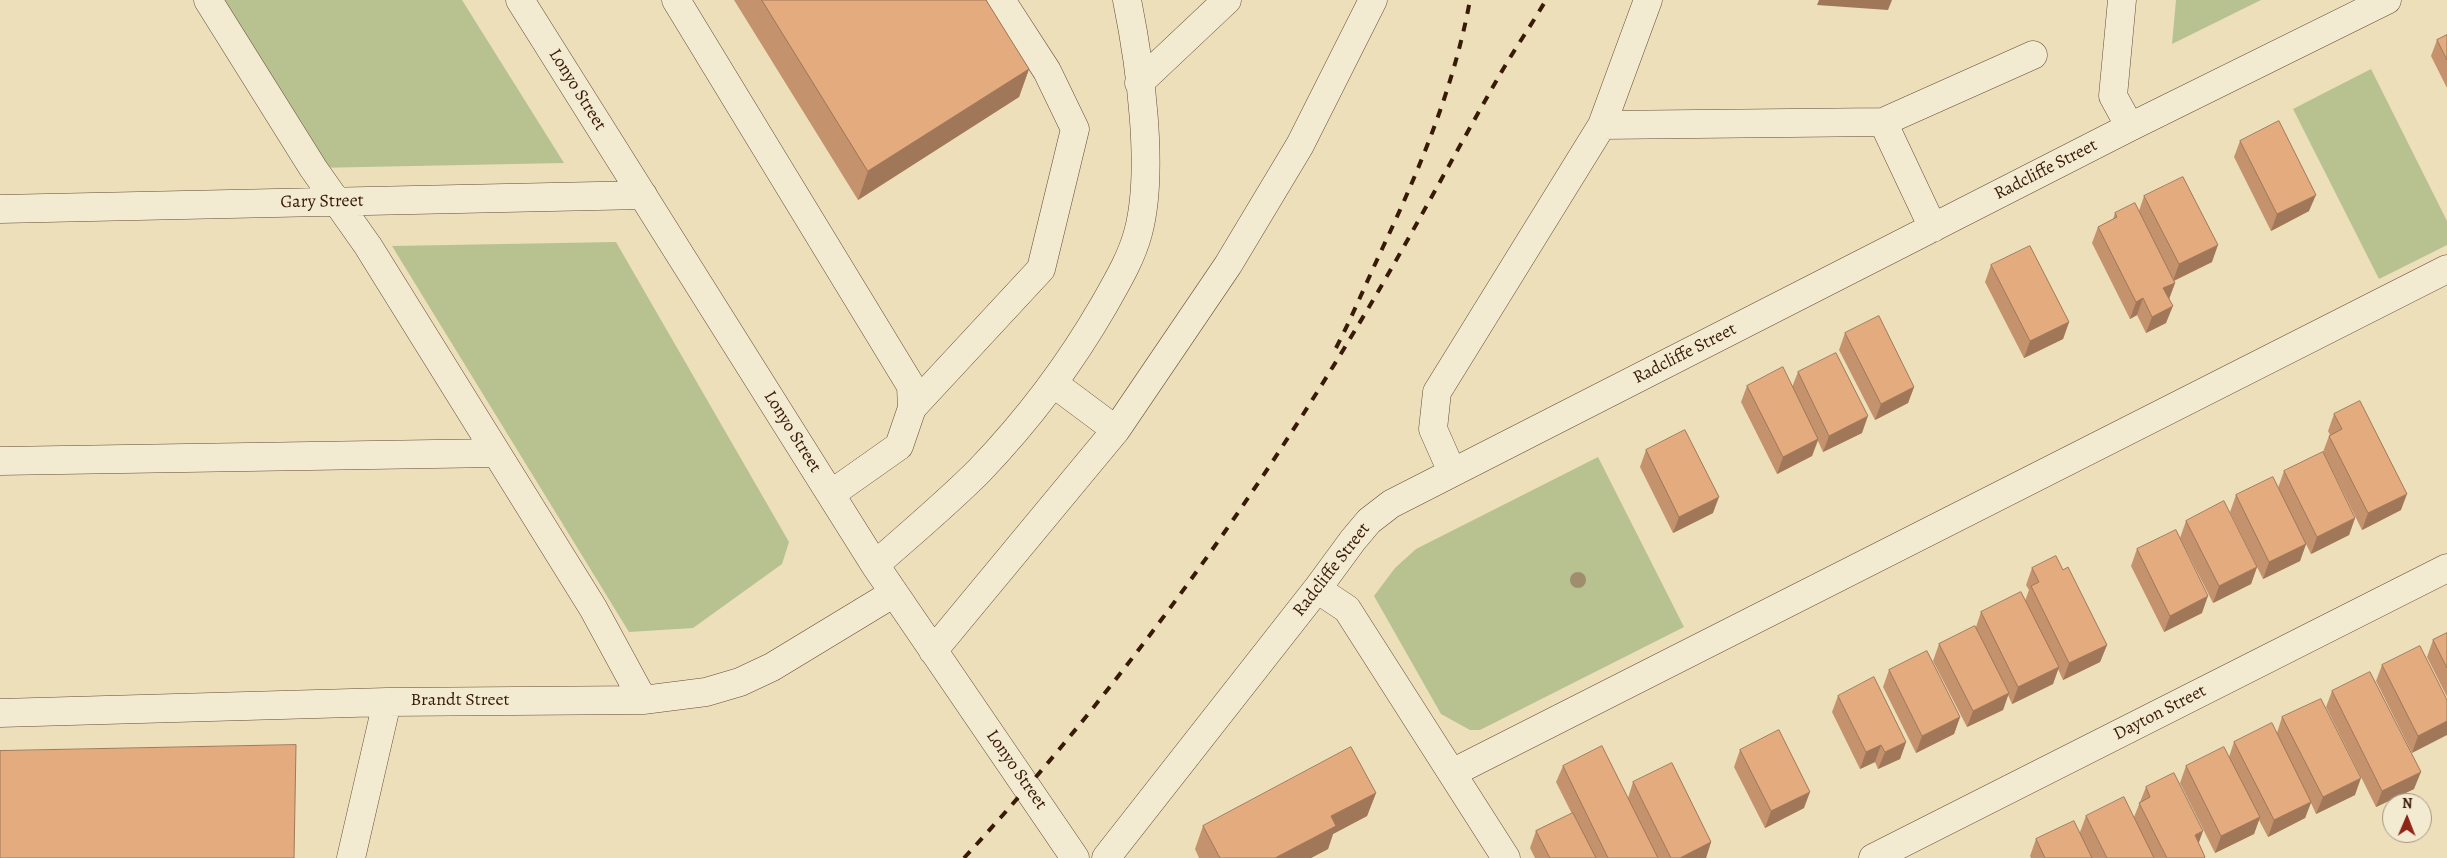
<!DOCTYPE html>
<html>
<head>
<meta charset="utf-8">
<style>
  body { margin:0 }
  #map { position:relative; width:2447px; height:858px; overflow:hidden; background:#ecdfba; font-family:Alegreya,serif }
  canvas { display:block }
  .north { position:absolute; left:2382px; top:793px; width:50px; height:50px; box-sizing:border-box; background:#f3ead2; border:1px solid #a89780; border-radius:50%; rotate:1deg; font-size:14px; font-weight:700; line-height:20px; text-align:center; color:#381a06 }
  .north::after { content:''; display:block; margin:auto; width:18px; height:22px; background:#8f2418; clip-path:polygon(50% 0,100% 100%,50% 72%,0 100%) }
</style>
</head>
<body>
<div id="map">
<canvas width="2447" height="858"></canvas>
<div class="north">N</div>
</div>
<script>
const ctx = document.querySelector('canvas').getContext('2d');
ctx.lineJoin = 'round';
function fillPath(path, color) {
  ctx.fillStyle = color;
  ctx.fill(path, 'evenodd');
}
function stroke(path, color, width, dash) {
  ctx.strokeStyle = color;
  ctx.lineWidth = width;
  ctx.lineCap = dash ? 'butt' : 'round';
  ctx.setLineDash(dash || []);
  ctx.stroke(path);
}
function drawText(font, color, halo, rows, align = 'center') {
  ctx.font = font + ' Alegreya,serif';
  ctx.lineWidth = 4;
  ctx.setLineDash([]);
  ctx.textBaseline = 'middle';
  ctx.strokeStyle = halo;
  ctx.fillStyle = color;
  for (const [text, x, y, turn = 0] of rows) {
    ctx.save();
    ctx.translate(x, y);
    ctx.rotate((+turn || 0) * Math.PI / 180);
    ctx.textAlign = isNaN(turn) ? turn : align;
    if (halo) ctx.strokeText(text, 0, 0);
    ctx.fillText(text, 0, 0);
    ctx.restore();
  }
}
fillPath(new Path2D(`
  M208,0H462L564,163L313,168Z
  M2176,0H2261L2172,44Z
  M2371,69L2447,221V245L2379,279L2293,109Z
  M616,242L789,542L782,564L693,628L629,632L392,246Z
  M1598,457L1684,627L1480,730H1470L1441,714L1374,596L1395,568L1416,549Z`), '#b7c290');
const minor = new Path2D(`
  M208,0L313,168L368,246L593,608L643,700
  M520,0L875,565L1075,858
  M676,0L911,386L912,408L899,446L831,494
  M2122,0L2113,96L2130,127
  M1139,83L1227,0
  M1883,122L2033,55
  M1602,125L1883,122L1933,228
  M0,209L643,195
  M1053,383L1116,430
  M912,408L1041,269L1075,129L1047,71L1001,0
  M0,461L496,453
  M1452,472L1433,429L1437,392L1602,125L1648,0
  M875,565C910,534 946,504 979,471C1027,421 1070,364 1104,305C1117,282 1131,259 1138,233C1155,171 1140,64 1127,0
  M1317,589L1347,609L1506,858
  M933,651L1116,430L1228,265L1300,145L1373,0
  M0,713L387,702L643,700L706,692L740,682L772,667L894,593
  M1452,773L2447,269
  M351,858L387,702
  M1106,858L1317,589L1353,540L1369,521L1391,504L2130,127L2387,0
  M1873,858L2447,568`);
stroke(minor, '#654b33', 29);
stroke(minor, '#f3ead2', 28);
stroke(new Path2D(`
  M1336,348C1353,315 1367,281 1383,247C1420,168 1454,87 1470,0
  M964,858C1117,692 1251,506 1366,312C1413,233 1456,151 1502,71C1516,47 1532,24 1546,0`), '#381a06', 4, [9, 9]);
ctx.fillStyle = '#9e8e6e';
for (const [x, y] of [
  [1578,580]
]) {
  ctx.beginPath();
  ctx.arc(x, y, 8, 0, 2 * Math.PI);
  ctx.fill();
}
fillPath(new Path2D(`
  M734,0H986L1029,69L1019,97L858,200Z
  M2447,35V88L2431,56L2437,40Z
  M2240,141L2309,211L2271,231L2234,157Z
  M2144,196L2212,262L2174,281L2175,283L2169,299L2166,323L2146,333L2137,315L2130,319L2092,243L2098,227L2113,219L2115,213L2139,211Z
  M1991,265L2069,322L2063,339L2024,358L1985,282Z
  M1845,333L1914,387L1908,403L1875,420L1839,350Z
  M1798,372L1862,433L1823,452L1818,441L1812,456L1777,474L1741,402L1747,386L1792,387Z
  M2334,414L2401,510L2362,530L2323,452L2329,436L2330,435L2328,431Z
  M1646,450L1713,513L1673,533L1640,467Z
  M2284,471L2355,518L2349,535L2311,554L2306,544L2300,561L2263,579L2230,512L2236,495L2278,488Z
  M2186,521L2257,567L2251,584L2213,603L2180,538Z
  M2137,549L2202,613L2164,632L2131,566Z
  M2032,568L2063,570L2107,645L2100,662L2063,680L2058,669L2053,684L2012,704L2008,695L2003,710L1967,727L1933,661L1939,644L1976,627L1981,612L2025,601L2029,590L2026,585Z
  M2447,633V697L2427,657L2433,640Z
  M2382,665L2447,700L2412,753L2376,681Z
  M1889,670L1960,717L1954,734L1916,753L1883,687Z
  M2332,691L2414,789L2376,807L2326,707Z
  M1838,696L1906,742L1900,759L1878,769L1875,762L1860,769L1832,712Z
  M2282,717L2355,795L2316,814L2311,803L2305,818L2268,837L2259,820L2254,834L2215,853L2180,783L2186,766L2229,757L2234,742L2277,733Z
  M1740,750L1804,808L1765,828L1734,767Z
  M1563,766L1628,798L1633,782L1711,842L1706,858H1535L1530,848L1536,831L1572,814L1556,782Z
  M2146,787L2199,844L2205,858H2031L2030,856L2036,839L2080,832L2086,816L2134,817Z
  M1376,793L1367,816L1333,834L1328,849L1311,858H1199L1195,849L1203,826Z`), '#c4936d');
fillPath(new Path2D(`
  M1819,0H1892L1888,10L1817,5Z
  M1029,69L1019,97L858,200L868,171Z
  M2316,195L2309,211L2271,231L2277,214Z
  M2218,245L2212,262L2173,281L2179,264Z
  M2175,283L2169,299L2163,288Z
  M2143,298L2137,315L2130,319L2136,302Z
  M2173,306L2166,323L2146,333L2152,317Z
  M2069,322L2063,339L2024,358L2030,341Z
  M1914,387L1908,403L1875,420L1881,404Z
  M1868,416L1862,433L1823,452L1829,436Z
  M1818,439L1812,456L1777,474L1783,457Z
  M2407,494L2401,510L2362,530L2368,513Z
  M1719,497L1713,513L1673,533L1679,517Z
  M2355,518L2349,535L2311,554L2317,537Z
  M2306,544L2300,561L2263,579L2269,562Z
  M2257,567L2251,584L2213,603L2219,586Z
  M2208,596L2202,613L2164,632L2170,616Z
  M2107,645L2100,662L2063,680L2069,663Z
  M2059,667L2053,684L2012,704L2018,687Z
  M2009,693L2003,710L1967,727L1973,711Z
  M1960,717L1954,734L1916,753L1922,736Z
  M2447,721V735L2412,753L2418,736Z
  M1906,742L1900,759L1878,769L1885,752Z
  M1881,745L1875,762L1860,769L1866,752Z
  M2421,772L2414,789L2376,807L2382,791Z
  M2361,778L2355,795L2316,814L2323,797Z
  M1810,792L1804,808L1765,828L1771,811Z
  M1376,793L1367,816L1333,834L1328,849L1311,858H1275L1331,816Z
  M2311,802L2305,818L2268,837L2274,820Z
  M2260,817L2254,834L2215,853L2221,836Z
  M2203,831L2197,848L2195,835Z
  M1711,842L1706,858H1680Z`), '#a07859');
const building = new Path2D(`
  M762,0H986L1029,69L868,171Z
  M2447,35V60L2437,40Z
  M2279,121L2316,195L2277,214L2240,141Z
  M2183,177L2218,245L2179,264L2144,196Z
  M2135,203L2175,283L2163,288L2173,306L2152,317L2143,298L2136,302L2098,227L2117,217L2115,213Z
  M2030,246L2069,322L2030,341L1991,265Z
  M1879,316L1914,387L1881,404L1845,333Z
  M1836,353L1868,416L1829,436L1798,372Z
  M1783,367L1818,439L1783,457L1747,386Z
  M2360,401L2407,494L2368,513L2329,436L2342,429L2334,414Z
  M1685,430L1719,497L1679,517L1646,450Z
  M2323,452L2355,518L2317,537L2284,471Z
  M2273,477L2306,544L2269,562L2236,495Z
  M2224,501L2257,567L2219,586L2186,521Z
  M2176,530L2208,596L2170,616L2137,549Z
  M2056,556L2063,570L2068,567L2107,645L2069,663L2031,586L2039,582L2032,568Z
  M2021,592L2059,667L2018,687L1981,612Z
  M1975,626L2009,693L1973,711L1939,644Z
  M2447,633V668L2433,640Z
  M2420,646L2447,700V721L2418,736L2382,665Z
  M1927,651L1960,717L1922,736L1889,670Z
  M2370,672L2421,772L2382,791L2332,691Z
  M1874,677L1906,742L1885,752L1881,745L1866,752L1838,696Z
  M2321,699L2361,778L2323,797L2282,717Z
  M2272,723L2311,802L2274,820L2234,742Z
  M1779,730L1810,792L1771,811L1740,750Z
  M296,745L294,858H0V751Z
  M1602,746L1658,858H1608L1563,766Z
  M1351,747L1376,793L1331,816L1336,826L1275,858H1220L1203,826Z
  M2224,747L2260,817L2221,836L2186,766Z
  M1672,763L1711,842L1680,858H1671L1633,782Z
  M2174,773L2203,831L2195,835L2205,857L2204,858H2167L2139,803L2150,797L2146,787Z
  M2124,797L2154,858H2107L2086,816Z
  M1573,813L1596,858H1550L1536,831Z
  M2074,821L2092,858H2045L2036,839Z`);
fillPath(building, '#e4ab7f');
stroke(building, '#a07859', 1);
drawText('18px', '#381a06', '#f3ead2', [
  ["Lonyo Street",577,90,58],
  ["Radcliffe Street",2046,170,-27],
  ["Gary Street",322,202,-1],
  ["Radcliffe Street",1685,354,-27],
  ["Lonyo Street",792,432,58],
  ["Radcliffe Street",1332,570,-52],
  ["Brandt Street",460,701],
  ["Dayton Street",2160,713,-27],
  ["Lonyo Street",1016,770,55]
]);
</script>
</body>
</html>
